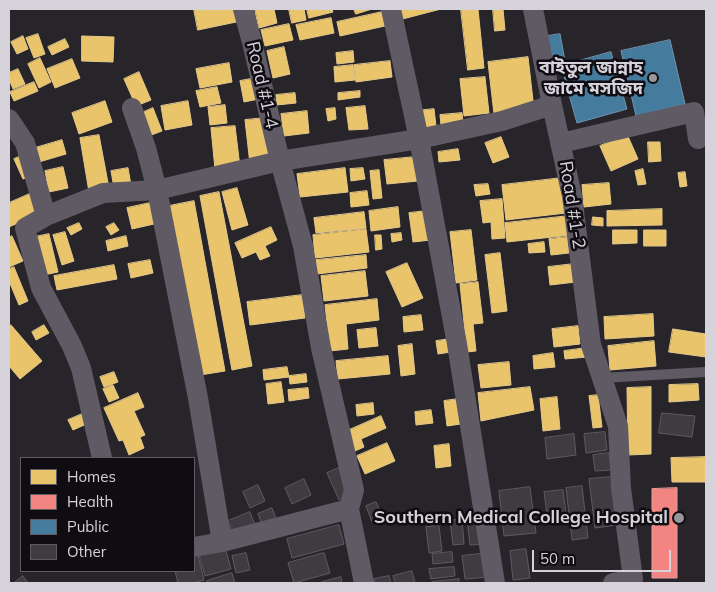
<!DOCTYPE html>
<html>
<head>
<meta charset="utf-8">
<style>
  body { margin:0 }
  #map { position:relative; width:715px; height:592px; overflow:hidden; background:#28252a; font-family:Mulish,sans-serif }
  canvas { display:block }
  .frame { position:absolute; inset:0; border:10px solid #d6d2da; pointer-events:none }
  .legend { position:absolute; left:20px; top:457px; width:175px; height:115px; box-sizing:border-box; background:#0f0c12; border:1px solid #5f5b62; margin:0; padding:6px 9px; list-style:none; font-size:15px; color:#d6d2da }
  .legend li { display:flex; align-items:center; gap:10px; height:25px }
  .legend b { width:25px; border:1px solid #5f5b62 }
  .scale { position:absolute; left:532px; top:550px; width:139px; height:22px; box-sizing:border-box; border:2px solid #d6d2da; border-top:0; padding-left:6px; font-size:15px; line-height:18px; white-space:nowrap; color:#d6d2da; -webkit-text-stroke:4px #0f0c12; paint-order:stroke }
</style>
</head>
<body>
<div id="map">
<canvas width="715" height="592"></canvas>
<div class="frame"></div>
<ul class="legend">
<li><b style="height:14px;background:#e9c46a"></b>Homes</li>
<li><b style="height:14px;background:#f28482"></b>Health</li>
<li><b style="height:14px;background:#457b9d"></b>Public</li>
<li><b style="height:14px;background:#3f3c41"></b>Other</li>
</ul>
<div class="scale">50 m</div>
</div>
<script>
const ctx = document.querySelector('canvas').getContext('2d');
ctx.lineJoin = 'round';
function fillPath(path, color) {
  ctx.fillStyle = color;
  ctx.fill(path, 'evenodd');
}
function stroke(path, color, width, dash) {
  ctx.strokeStyle = color;
  ctx.lineWidth = width;
  ctx.lineCap = dash ? 'butt' : 'round';
  ctx.setLineDash(dash || []);
  ctx.stroke(path);
}
function drawText(font, color, halo, rows, align = 'center') {
  ctx.font = font + ' Mulish,"Noto Sans Bengali",sans-serif';
  ctx.lineWidth = 5;
  ctx.setLineDash([]);
  ctx.textBaseline = 'middle';
  ctx.strokeStyle = halo;
  ctx.fillStyle = color;
  for (const [text, x, y, turn = 0] of rows) {
    ctx.save();
    ctx.translate(x, y);
    ctx.rotate((+turn || 0) * Math.PI / 180);
    ctx.textAlign = isNaN(turn) ? turn : align;
    if (halo) ctx.strokeText(text, 0, 0);
    ctx.fillText(text, 0, 0);
    ctx.restore();
  }
}
const homes = new Path2D(`
  M194,9H238L241,21L198,30Z
  M255,9H274L277,23L259,28Z
  M289,9H304L306,20L292,23Z
  M307,9H332L333,12L309,18Z
  M354,9H372L356,14Z
  M391,9H441L395,21Z
  M461,9H478L484,68L468,70Z
  M493,9H503L505,30L495,31Z
  M382,12L385,26L340,36L337,22Z
  M331,18L334,33L300,40L296,25Z
  M289,24L293,40L265,46L261,30Z
  M38,34L45,54L34,58L26,38Z
  M23,36L28,49L17,54L11,42Z
  M82,36L114,37L113,62L82,61Z
  M65,39L69,47L52,55L48,47Z
  M284,47L290,74L273,78L267,51Z
  M353,51L354,62L337,64L336,53Z
  M528,57L534,109L494,114L488,62Z
  M40,58L51,82L39,88L28,64Z
  M72,59L80,78L55,88L47,69Z
  M390,61L392,77L356,82L354,65Z
  M229,63L232,82L200,88L196,69Z
  M353,65L355,80L335,82L334,67Z
  M18,69L25,84L13,89L9,79V73Z
  M139,72L151,100L136,106L124,79Z
  M485,77L489,113L464,116L460,79Z
  M256,78L259,99L244,102L240,81Z
  M34,82L38,91L14,101L10,92Z
  M217,87L221,103L200,107L196,91Z
  M360,91V97L338,100V93Z
  M295,93L296,103L277,105L276,95Z
  M105,101L112,122L79,134L72,113Z
  M188,101L192,125L165,130L161,106Z
  M225,105L227,123L210,125L208,107Z
  M365,106L368,129L349,130L346,108Z
  M153,108L162,131L146,137L137,115Z
  M335,108L336,119L328,121L326,109Z
  M434,109L436,126L418,128L416,111Z
  M307,111L309,133L284,136L281,114Z
  M462,113L463,122L441,125L440,115Z
  M265,118L270,162L250,164L245,120Z
  M235,126L240,167L215,169L211,128Z
  M627,134L638,159L611,171L600,146Z
  M99,135L109,188L89,192L80,138Z
  M501,137L509,157L493,163L485,143Z
  M62,140L66,154L39,162L35,148Z
  M648,142H660L661,161L649,162Z
  M458,149L460,160L439,162L438,152Z
  M21,156L31,176L23,179L14,159Z
  M415,157L418,181L387,184L384,160Z
  M63,167L68,188L49,192L45,171Z
  M128,168L131,185L114,188L111,171Z
  M345,168L348,192L300,197L297,174Z
  M363,168L365,179L351,181L350,169Z
  M643,169L646,184L638,185L635,171Z
  M379,170L382,198L373,199L370,171Z
  M685,172L687,186L680,187L678,173Z
  M562,178L566,213L506,220L502,185Z
  M609,183L611,204L584,207L582,185Z
  M488,184L490,194L476,196L474,185Z
  M237,188L248,225L232,230L222,192Z
  M367,191L369,205L351,207L350,193Z
  M34,192L43,212L9,227V203Z
  M219,192L252,366L232,370L200,196Z
  M502,199L505,238L492,239L491,222L483,223L480,201Z
  M194,201L225,371L200,375L169,206Z
  M150,203L154,224L132,229L127,208Z
  M398,207L400,227L371,231L369,211Z
  M662,209V225L607,226V211Z
  M427,211L431,240L413,242L409,213Z
  M364,212L366,228L316,233L314,218Z
  M569,216L571,235L507,242L505,223Z
  M593,217L603,218V226L592,225Z
  M79,223L82,229L71,235L67,228Z
  M114,223L119,230L111,235L106,227Z
  M271,227L277,240L265,246L270,256L260,260L256,252L242,258L235,243Z
  M366,229L369,252L315,258L313,235Z
  M471,230L477,280L456,283L450,232Z
  M613,230H637V243L613,244Z
  M644,230H666V246H644Z
  M65,232L74,261L62,265L53,235Z
  M401,233L402,240L392,242L391,234Z
  M49,234L58,272L44,275L35,237Z
  M375,235H381L382,249L376,250Z
  M12,236L23,261L9,267V238Z
  M126,236L128,246L108,251L106,241Z
  M567,237L569,253L551,255L549,239Z
  M544,242L545,252L529,253L528,244Z
  M500,253L507,311L492,313L485,255Z
  M366,255L367,268L317,274L316,260Z
  M150,260L153,273L131,278L128,264Z
  M407,263L423,298L402,307L386,272Z
  M574,264L576,282L550,285L548,267Z
  M114,265L117,279L57,290L54,276Z
  M14,267L28,301L19,305L9,281V269Z
  M365,271L368,296L324,301L321,276Z
  M478,282L483,323L473,324L476,351L467,352L460,284Z
  M302,295L305,318L250,325L247,302Z
  M377,299L379,320L346,324L348,349L330,351L325,305Z
  M653,314L654,336L605,339L604,317Z
  M421,315L423,330L404,332L403,317Z
  M11,325L42,361L20,379L9,366V327Z
  M44,325L49,333L36,340L32,332Z
  M578,326L580,344L554,347L552,329Z
  M376,328L378,346L359,348L357,330Z
  M673,329L706,334V357L669,352Z
  M450,339L451,352L438,354L436,341Z
  M654,341L656,366L610,370L608,346Z
  M412,344L415,374L401,376L398,346Z
  M586,348L587,357L565,359L564,351Z
  M553,353L555,367L534,369L533,356Z
  M388,356L390,374L338,379L336,361Z
  M509,362L511,385L481,388L478,365Z
  M287,367L289,377L264,380L263,370Z
  M114,372L118,382L104,387L100,377Z
  M306,374L307,382L290,384L289,376Z
  M281,382L284,402L268,404L266,384Z
  M698,384L699,400L669,402V385Z
  M113,385L119,398L109,402L103,389Z
  M530,387L534,410L481,421L478,393Z
  M651,387V454L628,455L627,388Z
  M308,388L309,398L289,401L288,390Z
  M138,393L144,407L134,411L145,435L140,437L144,448L129,455L123,440L119,441L104,408Z
  M598,395L602,427L593,428L589,396Z
  M557,397L560,429L543,431L540,399Z
  M458,399L461,424L447,426L444,401Z
  M373,403L374,414L357,416L356,405Z
  M431,410L433,423L416,425L415,412Z
  M87,412L91,422L73,430L68,420Z
  M381,416L386,428L361,439L364,447L355,451L347,431Z
  M387,443L395,461L365,474L357,456Z
  M449,444L451,466L436,468L434,446Z
  M706,457V482H672L671,458Z`);
fillPath(homes, '#e9c46a');
stroke(homes, '#e3c88c', 1);
const health = new Path2D(`
  M677,488V578H652V489Z`);
fillPath(health, '#f28482');
stroke(health, '#ea9b9c', 1);
const public = new Path2D(`
  M560,34L565,61L554,63L548,36Z
  M670,40L685,104L636,116L621,51Z
  M611,52L627,109L577,123L561,66Z`);
fillPath(public, '#457b9d');
stroke(public, '#7095af', 1);
const building = new Path2D(`
  M662,413L695,416L692,437L659,433Z
  M605,432L607,450L586,453L584,434Z
  M574,434L576,455L547,459L545,438Z
  M609,453L611,470L595,471L593,455Z
  M339,468L351,494L339,500L327,473Z
  M612,477L617,525L595,528L589,479Z
  M304,479L311,495L292,504L285,488Z
  M258,485L265,501L250,508L243,492Z
  M582,486L588,538L572,540L566,488Z
  M530,487L536,533L504,536L499,491Z
  M563,490L567,520L548,522L544,492Z
  M376,502L383,518L372,522L366,506Z
  M272,508L276,518L262,524L258,514Z
  M250,512L255,525L233,534L228,521Z
  M481,518L485,544L470,545L467,519Z
  M462,519L464,544L453,545L450,521Z
  M339,525L344,544L292,558L287,539Z
  M439,526L442,551L429,553L426,527Z
  M225,547L231,569L205,576L199,555Z
  M526,549L530,578L513,580L510,551Z
  M197,552L204,580L192,583H178L175,571H194V553Z
  M452,552L453,562L433,564L432,554Z
  M246,553L250,570L236,573L232,556Z
  M324,553L330,573L294,583L288,563Z
  M488,553L490,577L465,579L462,556Z
  M454,567L455,576L431,579L429,569Z
  M412,571L415,583H395L393,576Z
  M232,573L235,583H207V581Z
  M23,576L28,583H14Z
  M389,576L391,583H375L374,579Z
  M341,577L342,583H323L322,582Z
  M459,579V583H432V582Z`);
fillPath(building, '#3f3c41');
stroke(building, '#5d5b5f', 1);
stroke(new Path2D(`
  M602,378L706,372`), '#5f5a64', 10);
stroke(new Path2D(`
  M243,9L252,42L280,161L303,246L321,348L354,490L349,509L364,583
  M391,9L419,139L457,344L495,583
  M533,9L552,105L572,196L591,345L618,426L621,488L633,579L613,583
  M132,108L146,148L157,190L198,398L222,542L349,509
  M9,119L25,143L46,216L103,193L157,190L280,161L419,139L502,121L552,105
  M561,143L694,112L698,139
  M46,216L25,228L41,288L72,346L81,368L102,458
  M194,547L222,542`), '#5f5a64', 20);
for (const [x, y, r, color] of [
  [653,78,5,"#99959c"],
  [679,518,6,"#99959c"]
]) {
  const dot = new Path2D();
  dot.arc(x, y, r, 0, 2 * Math.PI);
  ctx.fillStyle = color;
  ctx.fill(dot);
  stroke(dot, '#0f0c12', 2);
}
drawText('bold 18px', '#d6d2da', '#0f0c12', [
  ["বাইতুল জান্নাহ",643,68],
  ["জামে মসজিদ",643,89],
  ["Southern Medical College Hospital",668,518]
], 'right');
drawText('18px', '#d6d2da', '#0f0c12', [
  ["Road #1-4",262,85,77],
  ["Road #1-2",572,205,81]
]);
</script>
</body>
</html>
